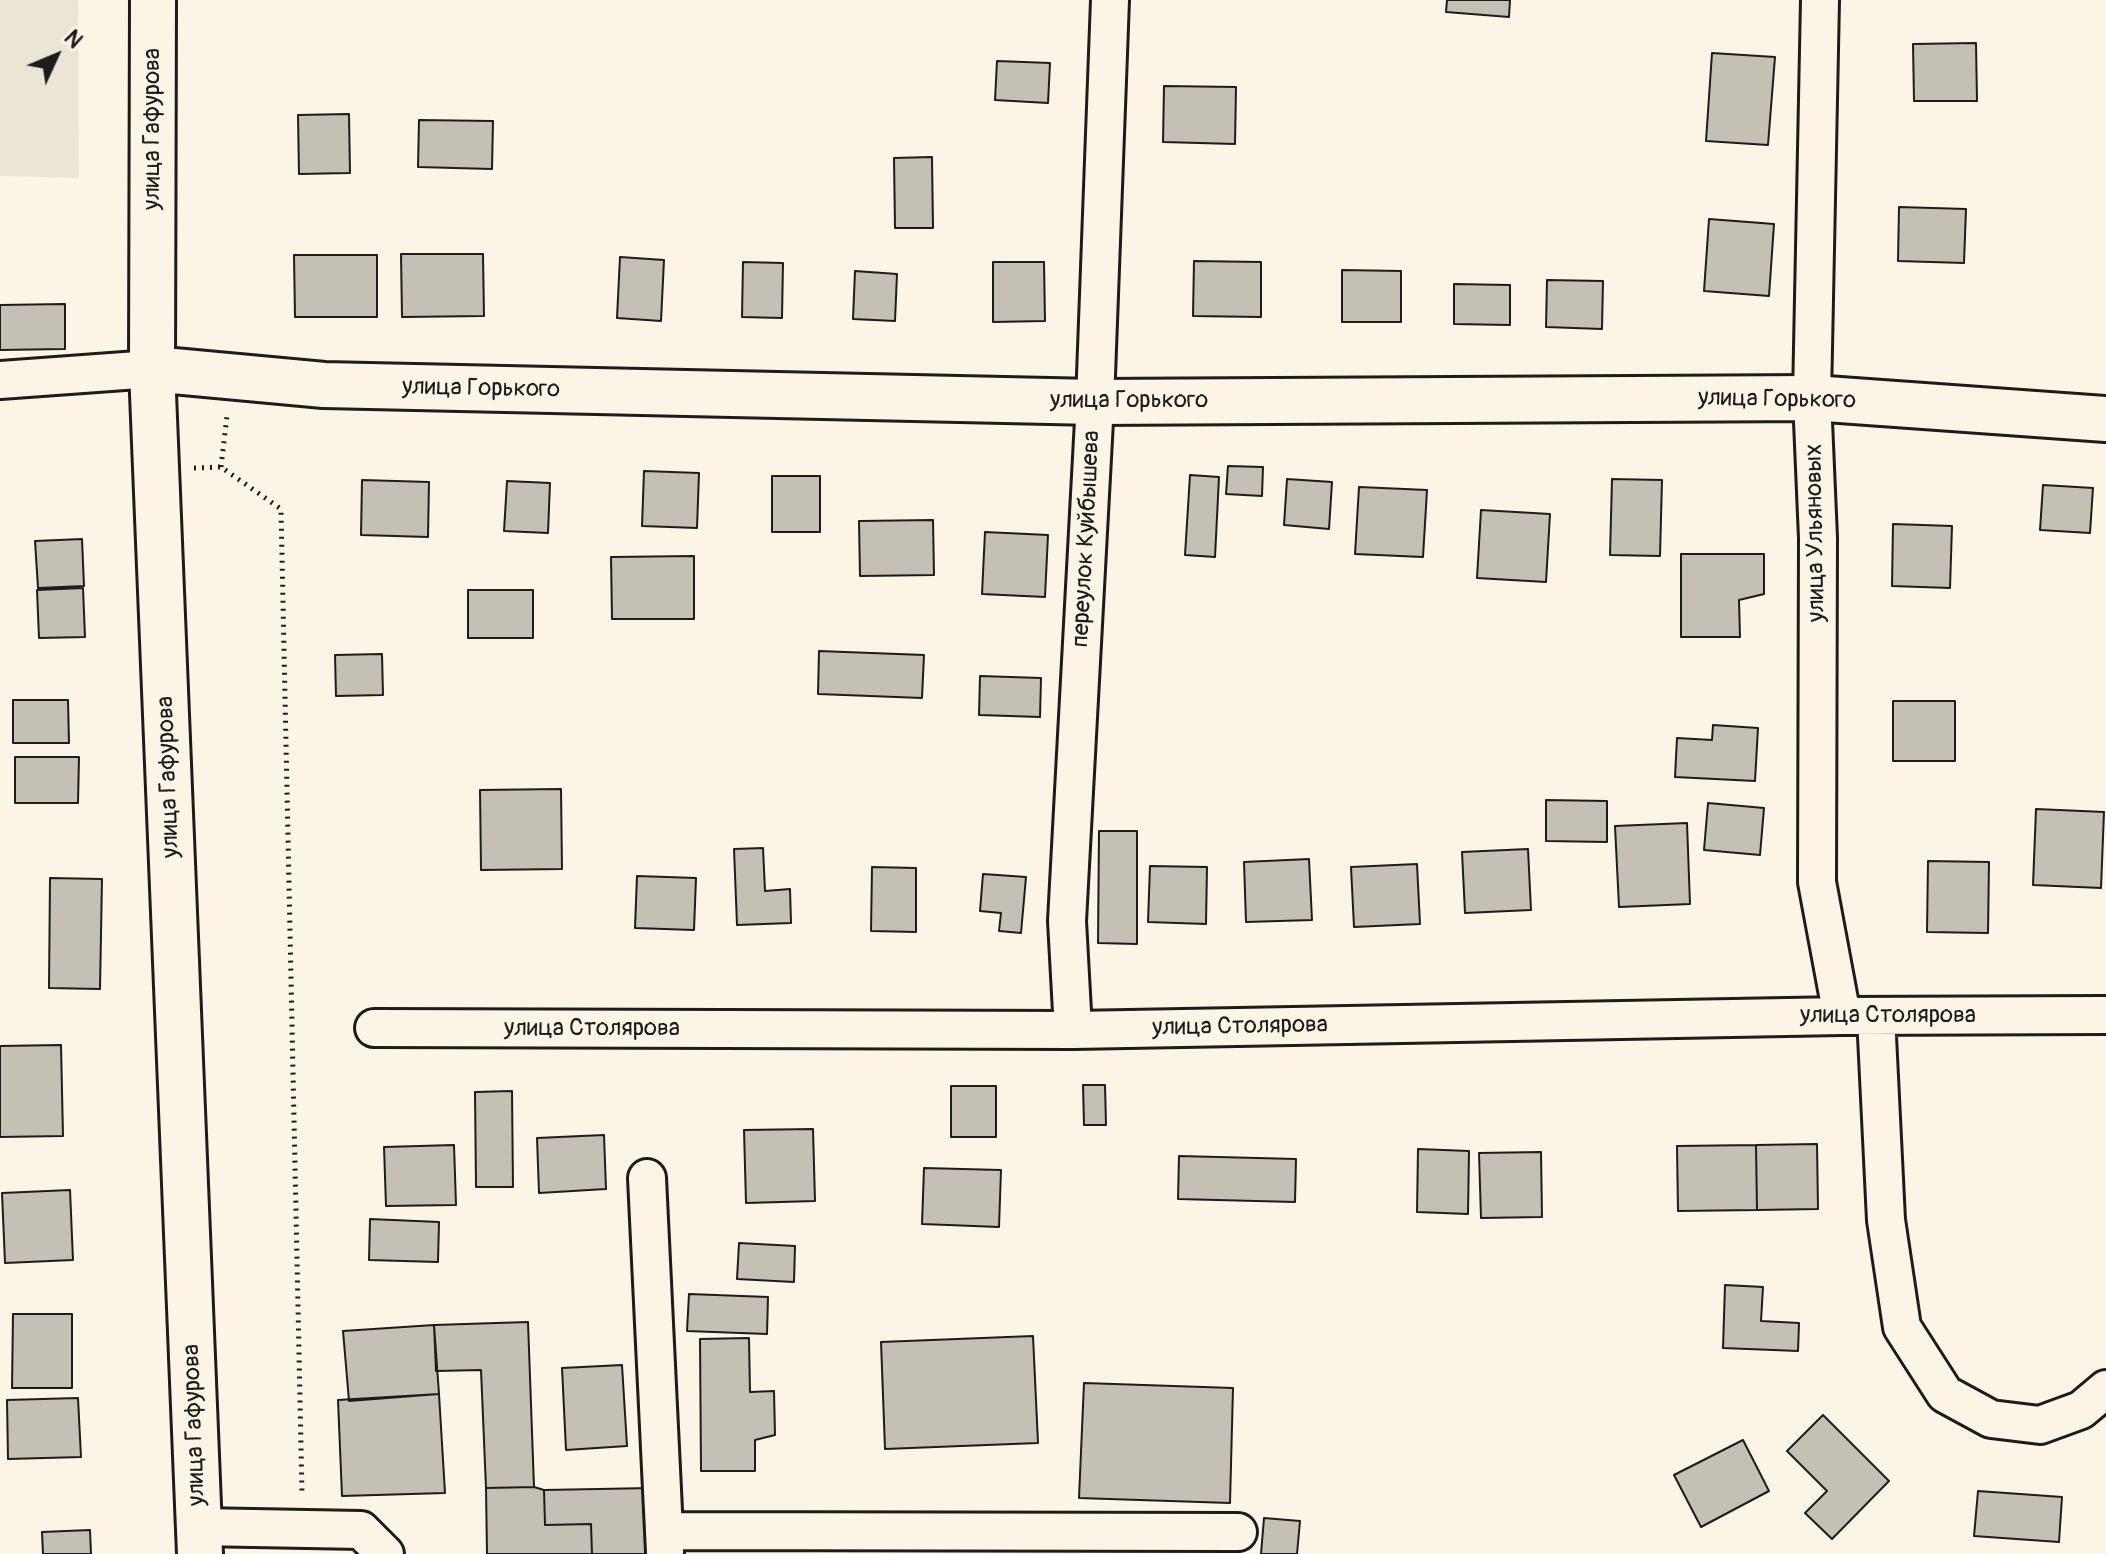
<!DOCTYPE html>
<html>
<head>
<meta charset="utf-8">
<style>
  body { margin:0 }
  #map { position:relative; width:2106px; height:1554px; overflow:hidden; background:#fcf5e5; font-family:Pangolin,sans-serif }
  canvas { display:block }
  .north { position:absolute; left:16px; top:16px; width:80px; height:80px; -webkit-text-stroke:6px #fcf5e5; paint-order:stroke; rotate:46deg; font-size:22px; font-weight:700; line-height:32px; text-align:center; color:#1c1c1c }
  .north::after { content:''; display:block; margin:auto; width:28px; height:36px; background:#1c1c1c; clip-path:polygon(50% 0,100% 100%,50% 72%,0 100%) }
</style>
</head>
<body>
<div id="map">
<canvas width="2106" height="1554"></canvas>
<div class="north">N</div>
</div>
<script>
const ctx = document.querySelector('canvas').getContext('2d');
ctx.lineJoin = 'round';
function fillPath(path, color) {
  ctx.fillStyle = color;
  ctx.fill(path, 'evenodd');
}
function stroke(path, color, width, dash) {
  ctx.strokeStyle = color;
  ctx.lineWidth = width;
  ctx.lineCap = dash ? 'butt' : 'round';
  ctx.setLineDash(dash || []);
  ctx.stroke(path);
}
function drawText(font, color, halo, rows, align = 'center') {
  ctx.font = font + ' Pangolin,sans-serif';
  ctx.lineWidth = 7;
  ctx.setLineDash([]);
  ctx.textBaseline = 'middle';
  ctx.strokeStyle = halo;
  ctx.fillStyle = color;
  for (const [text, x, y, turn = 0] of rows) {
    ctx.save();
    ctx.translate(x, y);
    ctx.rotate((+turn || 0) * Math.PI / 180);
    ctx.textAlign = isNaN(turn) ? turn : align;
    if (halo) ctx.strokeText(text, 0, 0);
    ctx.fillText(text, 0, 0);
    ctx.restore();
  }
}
fillPath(new Path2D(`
  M0,0H78L79,178L0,176Z`), '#ebe5d6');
const building = new Path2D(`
  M1447,0H1510L1509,17L1446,12Z
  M1976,43L1977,101H1914L1913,44Z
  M1712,53L1775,57L1768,145L1706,141Z
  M997,61L1050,63L1048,103L995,100Z
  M1164,86L1236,87L1235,144L1163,142Z
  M349,114L350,173L299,174L298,115Z
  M419,120L493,121L492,169L418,167Z
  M932,157L933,228H895L894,158Z
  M1899,207L1966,209L1964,263L1898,261Z
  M1709,219L1774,224L1769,296L1704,291Z
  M401,254H483L484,316L402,317Z
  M294,255H377V317H295Z
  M620,257L664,260L661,321L617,318Z
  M1194,261L1261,262V317L1193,316Z
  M743,262L783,263L782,318L742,317Z
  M993,262H1044L1045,321L993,322Z
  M1342,270L1401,271V322H1342Z
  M855,271L897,274L895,321L853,319Z
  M1547,280L1603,281L1602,329L1546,327Z
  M1454,284L1510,285V325L1454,324Z
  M65,304V349L0,350V305Z
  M1228,466L1263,467L1262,496L1226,494Z
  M644,471L699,473L697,528L642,526Z
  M1190,475L1219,477L1215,557L1185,555Z
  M772,476H820V532H772Z
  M1287,479L1332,482L1329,529L1284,525Z
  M1612,479L1662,480L1660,556L1610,555Z
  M362,480L429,482L428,537L361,535Z
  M507,481L550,483L548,533L504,531Z
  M2043,485L2093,488L2090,533L2040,530Z
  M1359,487L1427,490L1423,557L1355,554Z
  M1481,510L1550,514L1546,582L1477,578Z
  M933,520L934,575L860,576L859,521Z
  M1893,524L1952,526L1950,588L1892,586Z
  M985,532L1048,535L1045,597L982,594Z
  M82,539L84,586L38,588L35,541Z
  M1681,554H1764V594L1739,600L1740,637H1681Z
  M694,556V619H612L611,557Z
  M83,588L85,637L39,638L37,590Z
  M468,590H533V638H468Z
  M819,651L924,655L922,698L818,694Z
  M382,654L383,695L336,696L335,655Z
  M980,676L1041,678L1040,717L979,715Z
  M13,700H68L69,743H13Z
  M1893,701H1955V761H1893Z
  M1713,725L1758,728L1755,781L1675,777L1677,738L1712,740Z
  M15,757H79L78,803H15Z
  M561,789L562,869L481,870L480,790Z
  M1546,800L1607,801V842L1546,841Z
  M1708,803L1764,808L1760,855L1704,850Z
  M2036,809L2104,812L2101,888L2033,885Z
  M1687,823L1690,904L1619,907L1615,826Z
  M1099,831H1137V944L1098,943Z
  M763,848L765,891L790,889L791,923L737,925L734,849Z
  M1528,849L1531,910L1465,913L1462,852Z
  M1309,859L1312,920L1246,922L1244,862Z
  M1928,861L1989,862L1988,933L1927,932Z
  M1417,864L1420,924L1354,927L1351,867Z
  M1150,866L1207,867L1206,924L1148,922Z
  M872,867L916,868V932L871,931Z
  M983,874L1026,877L1021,933L999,931L1001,913L980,911Z
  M637,876L696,878L694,930L635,928Z
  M50,878L102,879L100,989L49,988Z
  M61,1045L63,1136L0,1137V1046Z
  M1083,1085H1105L1106,1125H1084Z
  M951,1086H996V1137H951Z
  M512,1091L513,1187H476L475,1092Z
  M813,1129L815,1201L746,1203L744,1130Z
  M604,1135L606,1189L539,1193L537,1138Z
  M1817,1144L1818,1209L1757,1210L1756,1145Z
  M454,1145L456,1205L386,1206L384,1147Z
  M1756,1145L1757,1210L1678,1211L1677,1146Z
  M1418,1149L1469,1151L1468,1214L1417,1212Z
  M1541,1152L1542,1217L1481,1218L1479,1153Z
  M1179,1156L1296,1159L1295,1202L1178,1199Z
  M924,1168L1001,1170L999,1227L922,1224Z
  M70,1190L73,1260L5,1263L2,1193Z
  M370,1219L439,1222L438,1262L369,1260Z
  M739,1243L795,1246L794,1282L737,1279Z
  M1725,1285L1763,1287L1761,1321L1799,1323L1798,1351L1723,1348Z
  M689,1294L768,1297L767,1334L687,1331Z
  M13,1314H72V1388H12Z
  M528,1322L534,1487L486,1488L481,1370L436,1371L434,1325Z
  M434,1325L439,1394L349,1401L343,1331Z
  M1033,1336L1038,1443L885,1449L881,1342Z
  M749,1338L750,1392L774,1391L775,1435L755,1440V1471H701L700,1339Z
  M622,1365L627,1446L566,1450L562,1368Z
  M1084,1383L1233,1388L1230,1503L1079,1498Z
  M439,1394L445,1493L342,1496L338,1400Z
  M78,1398L81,1457L8,1459L7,1400Z
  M1823,1415L1889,1481L1832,1539L1805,1513L1827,1491L1787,1451Z
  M1743,1440L1769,1491L1701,1527L1674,1475Z
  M534,1487L544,1490L545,1525L591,1524L592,1554H487L486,1488Z
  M652,1488L653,1554H592L591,1524L545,1525L544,1490Z
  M1978,1491L2062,1497L2059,1542L1974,1536Z
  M1264,1518L1300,1521L1297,1554H1261Z
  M90,1530L91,1554H43L42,1532Z`);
fillPath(building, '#c4c0b3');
stroke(building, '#1c1c1c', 2);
const minor = new Path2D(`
  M1820,0L1812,398L1818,538L1817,882L1842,1016
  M0,380L152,369
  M1876,1016L1886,1220L1902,1327L1945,1394L1991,1419L2040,1425L2081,1410L2106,1389
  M374,1028L1073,1030L1842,1016L2106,1015
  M1073,1030L1067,921L1095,402L1110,0
  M647,1178L665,1552
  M199,1527L361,1530L385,1554
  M664,1531L1238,1532`);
const major = new Path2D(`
  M153,0L152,369L200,1554
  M152,369L324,385L1095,402L1812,398L2106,419`);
stroke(minor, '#1c1c1c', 42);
stroke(major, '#1c1c1c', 50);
stroke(new Path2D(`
  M221,467L227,416
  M194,468L221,467L281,509L302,1494`), '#1c1c1c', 5, [2, 6]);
stroke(minor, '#fcf5e5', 36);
stroke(major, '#fcf5e5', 44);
drawText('24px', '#1c1c1c', '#fcf5e5', [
  ["улица Гафурова",153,129,-90],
  ["улица Горького",481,389,1],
  ["улица Горького",1777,400,1],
  ["улица Горького",1129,401],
  ["улица Ульяновых",1816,533,-91],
  ["переулок Куйбышева",1087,539,-87],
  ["улица Гафурова",169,777,-92],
  ["улица Столярова",1888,1016],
  ["улица Столярова",1240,1027,-1],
  ["улица Столярова",592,1029],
  ["улица Гафурова",195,1425,-92]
]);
</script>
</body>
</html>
